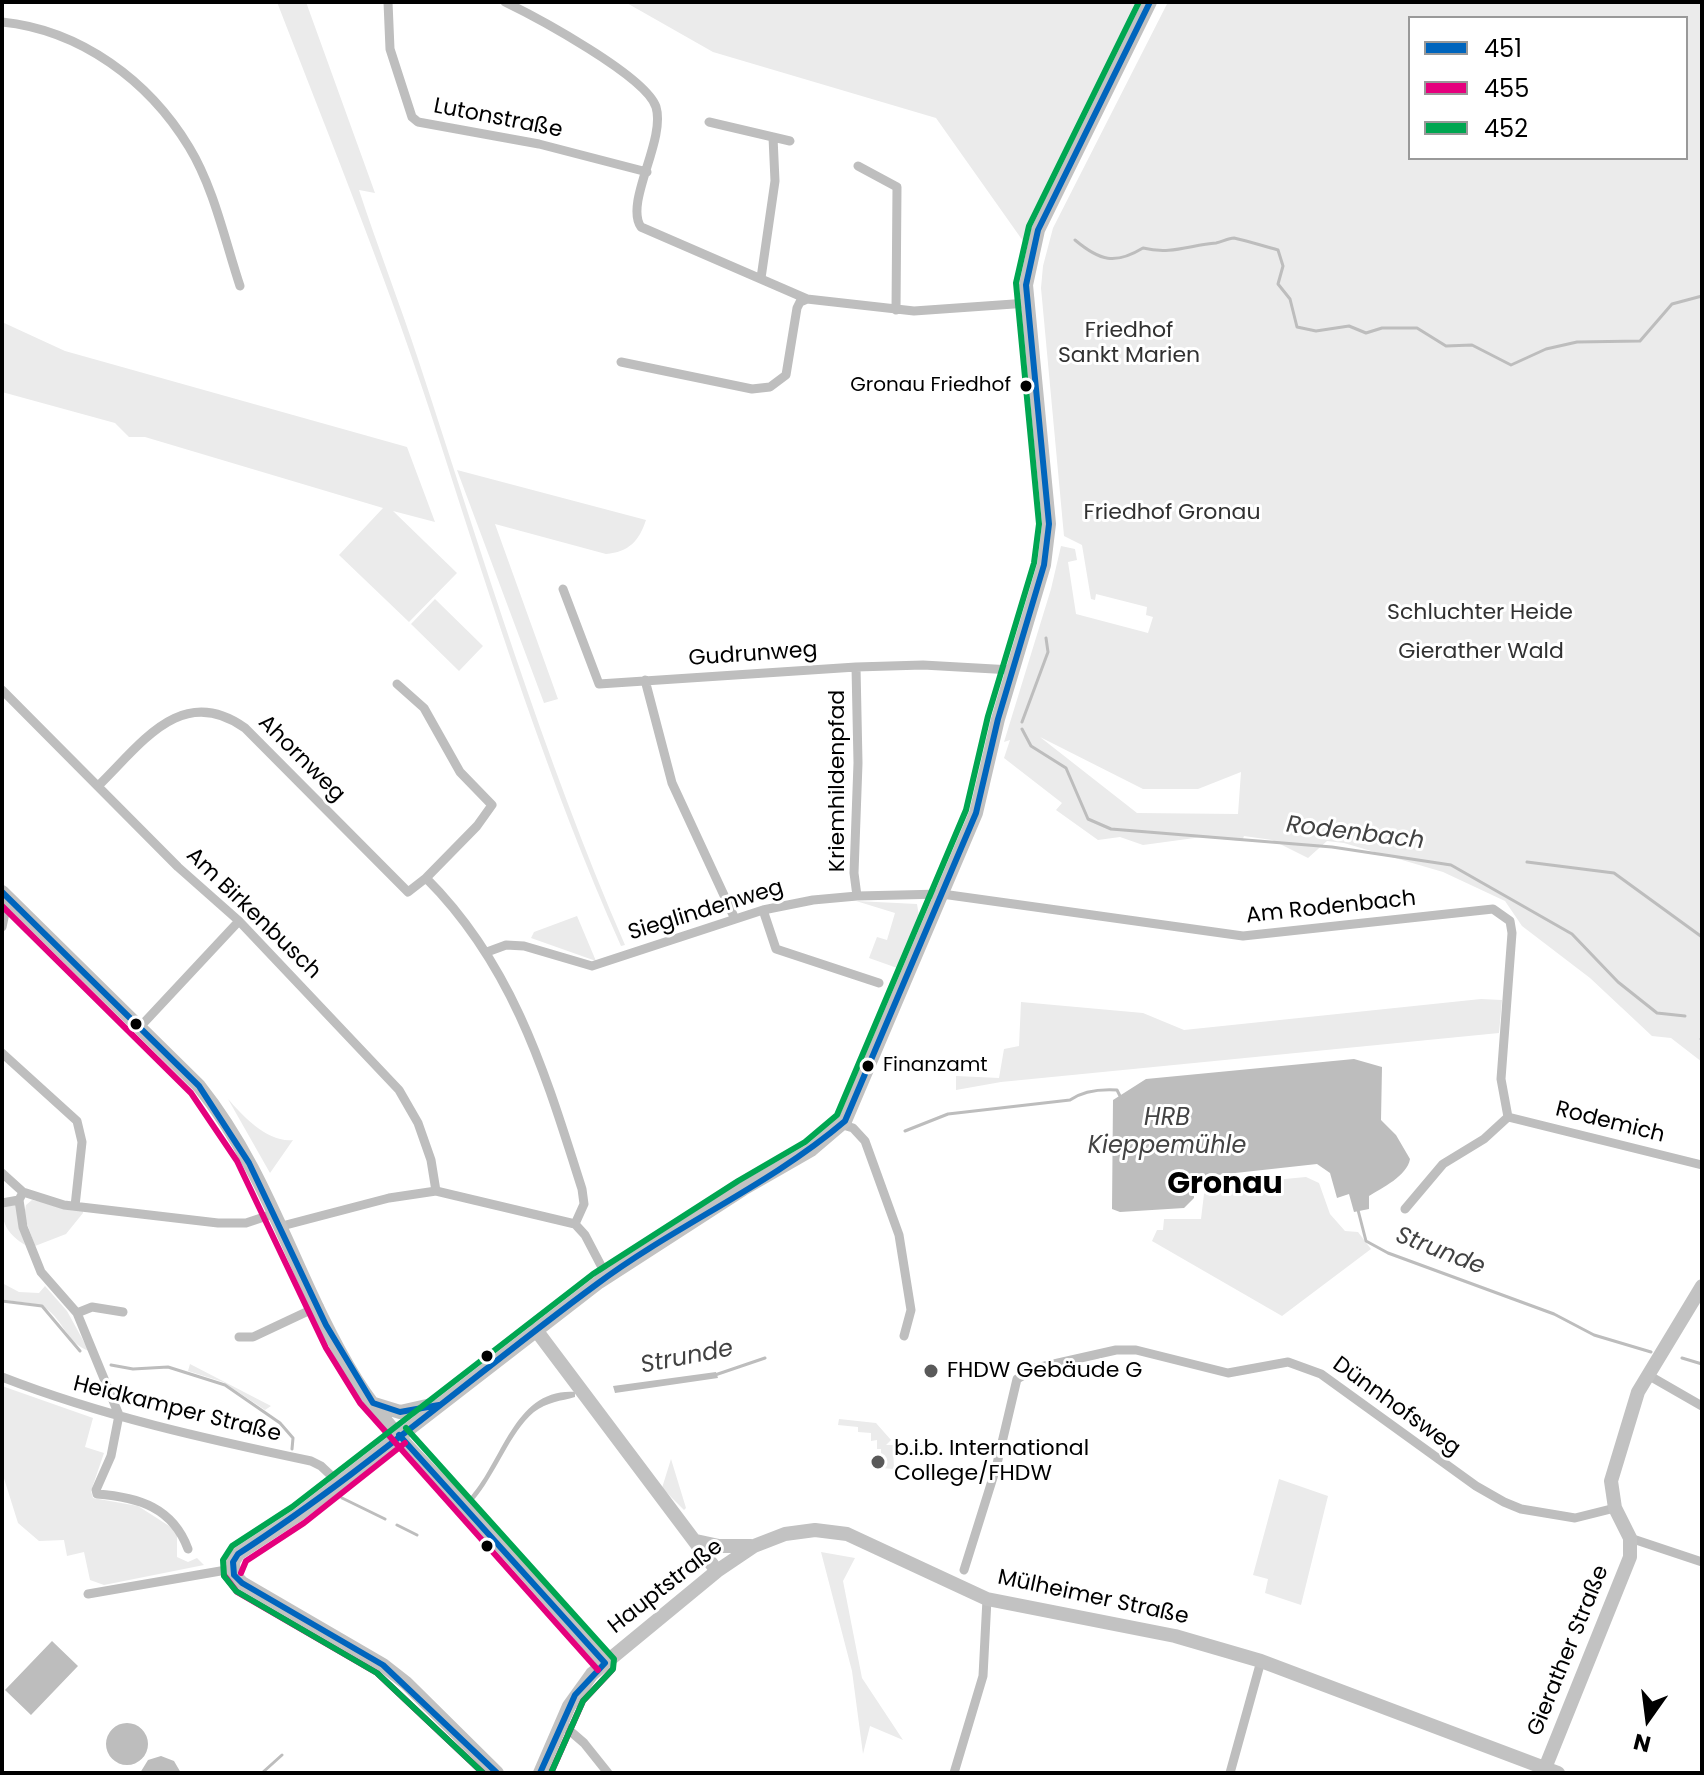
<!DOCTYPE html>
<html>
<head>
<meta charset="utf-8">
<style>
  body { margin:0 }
  #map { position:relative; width:1704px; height:1775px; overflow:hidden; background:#fff; font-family:Poppins,sans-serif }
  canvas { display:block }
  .frame { position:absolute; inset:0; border:4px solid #000; pointer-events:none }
  .legend { position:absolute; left:1408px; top:16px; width:280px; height:144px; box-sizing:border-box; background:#fff; border:2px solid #999; margin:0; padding:10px 14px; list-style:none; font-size:24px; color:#000 }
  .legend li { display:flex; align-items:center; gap:16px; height:40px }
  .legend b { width:40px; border:2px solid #999 }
  .north { position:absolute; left:1608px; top:1679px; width:80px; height:80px; -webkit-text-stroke:6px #fff; paint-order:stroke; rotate:194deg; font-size:22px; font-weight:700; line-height:32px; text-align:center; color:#000 }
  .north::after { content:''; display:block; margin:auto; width:28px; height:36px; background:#000; clip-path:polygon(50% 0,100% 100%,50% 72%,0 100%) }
</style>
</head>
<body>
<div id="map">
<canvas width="1704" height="1775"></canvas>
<div class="frame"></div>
<ul class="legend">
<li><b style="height:10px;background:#0065bd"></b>451</li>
<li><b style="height:10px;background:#e5007d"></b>455</li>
<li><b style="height:10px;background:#00a651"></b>452</li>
</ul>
<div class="north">N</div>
</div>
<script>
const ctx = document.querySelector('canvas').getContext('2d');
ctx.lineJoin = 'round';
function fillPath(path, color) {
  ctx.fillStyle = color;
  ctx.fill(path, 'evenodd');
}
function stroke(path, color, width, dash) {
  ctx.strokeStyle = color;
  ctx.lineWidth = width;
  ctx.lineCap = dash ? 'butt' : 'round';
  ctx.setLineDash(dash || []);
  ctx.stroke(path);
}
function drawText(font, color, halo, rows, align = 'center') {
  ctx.font = font + ' Poppins,sans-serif';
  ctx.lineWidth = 6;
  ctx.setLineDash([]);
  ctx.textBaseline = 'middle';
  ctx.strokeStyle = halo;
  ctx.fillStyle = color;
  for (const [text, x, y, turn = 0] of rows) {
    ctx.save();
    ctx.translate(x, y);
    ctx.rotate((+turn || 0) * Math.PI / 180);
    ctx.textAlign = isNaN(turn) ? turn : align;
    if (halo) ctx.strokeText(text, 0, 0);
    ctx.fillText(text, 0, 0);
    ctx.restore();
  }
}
fillPath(new Path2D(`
  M277,2H306L375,193L359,190C378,248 400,304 419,362C483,557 543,756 625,945L621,946C548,782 494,610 439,439C392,291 333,147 277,2Z
  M625,2H1141L1023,241L936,118L713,52Z
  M1168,2H1702V1062L1671,1038L1652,1036L1590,978L1522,926L1505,901L1443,872L1344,843L1327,841L1308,858L1272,840L1244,836L1242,841L1202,837L1143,845L1120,837L1098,840L1056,810L1062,803L1004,758L1010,740L1004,742L1051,589L1061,546L1075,549L1077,560L1068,562L1076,614L1148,633L1153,617L1146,615L1147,607L1096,594L1095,600L1091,599L1082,545L1064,536L1041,288L1043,266L1053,228ZM1410,18H1686V158H1410ZM1040,737L1143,789H1198L1241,772L1238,814L1137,813Z
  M2,322L65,351L407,447L435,522L393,511L457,573L409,622L339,555L383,508L145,437H129L115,423L2,392Z
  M457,470L646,520C639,541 629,552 606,554L495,524L558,699L544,703Z
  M435,599L483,646L459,671L411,624Z
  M856,901L917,904L920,922L900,969L869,958L877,937L887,940L895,913Z
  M577,916L596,961L531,938L534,932Z
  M1481,999L1502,1000L1499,1033L1001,1082L956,1090V1076L999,1078L1004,1049L1019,1046L1021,1002L1143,1013L1184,1030Z
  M228,1099C243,1116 268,1143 293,1140L270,1173Z
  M1306,1177L1319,1183L1330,1214L1345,1231L1358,1232L1371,1249L1282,1316L1152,1241L1157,1230H1163L1164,1219H1201L1204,1194L1211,1186Z
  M32,1200L83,1210V1213L66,1234L35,1246L24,1215L26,1205Z
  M14,1204L17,1206L25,1245C9,1235 2,1225 2,1206Z
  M2,1283L19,1292L39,1293L45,1286L67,1311L89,1351C66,1343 64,1320 45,1308C35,1301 15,1303 2,1299Z
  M190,1364L271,1406L265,1410L223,1382L188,1371Z
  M2,1386L93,1418L85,1447L104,1453L91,1491L93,1498L138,1506L177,1531V1557L188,1562L197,1558L204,1565L104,1585L90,1580L84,1552L67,1556L64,1540L39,1541L18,1523L2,1472Z
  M839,1419L876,1423L891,1440L886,1445H893L894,1469L881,1468V1449H877V1440L871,1441V1433L858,1432V1427L838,1425Z
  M671,1459L686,1508L684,1510L662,1488Z
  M1279,1479L1328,1496L1301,1605L1265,1593L1268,1579L1253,1575Z
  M821,1552L855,1558L843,1581L862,1678L903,1740L870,1726L863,1754L852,1671Z`), '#ebebeb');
fillPath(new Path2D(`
  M1354,1059L1382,1067L1381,1120L1396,1135L1410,1159C1407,1176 1382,1188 1369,1196V1209L1354,1212L1349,1194L1337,1198L1330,1173L1317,1164L1199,1177L1194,1186V1198L1184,1208L1120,1212L1112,1209L1113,1100L1146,1079Z
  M716,1372L718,1378L615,1393L613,1386Z
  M575,1392V1397C561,1401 547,1402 534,1412C510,1432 495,1476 473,1501L471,1496C503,1460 515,1388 575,1392Z
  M52,1641L78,1666L31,1715L5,1690Z
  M106 1744a21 21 0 1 1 42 0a21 21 0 1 1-42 0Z
  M161,1756L174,1761L181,1773H140L148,1760Z`), '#bdbdbd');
stroke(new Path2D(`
  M1075,240C1100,261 1115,265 1143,248C1171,255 1190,245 1216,243C1222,242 1228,238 1234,238C1248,241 1263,246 1278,250L1283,266L1278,284L1290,299L1297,327L1316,331L1349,326L1366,333L1382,328H1417L1446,346L1472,345L1511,365L1546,349L1577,342L1640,341L1672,304L1702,296
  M1022,722L1048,652L1046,638
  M1022,729L1031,746L1066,768L1088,819L1111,829L1332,847L1451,865L1572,934L1618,982L1657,1013L1685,1016
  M1527,862L1614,873L1702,937
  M1701,1039L1702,1040
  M905,1131L948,1114L1070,1100C1083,1091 1100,1089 1117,1090L1121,1098
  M1358,1210L1366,1241L1388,1253L1554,1314L1594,1335L1651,1352
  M2,1301L42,1306L80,1351
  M1682,1358L1702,1364
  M111,1365L133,1369L168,1367L225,1385L280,1423L293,1438L292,1449
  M715,1375L765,1358
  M342,1498L385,1519
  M397,1525L417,1535
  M262,1773L282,1755`), '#bdbdbd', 3);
stroke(new Path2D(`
  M388,2L390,49L412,117L418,122L539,144L647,172
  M505,2C536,17 646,76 656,107C666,140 624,203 641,227L807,299L914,311L1028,303
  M2,22C81,30 149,81 189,147C214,188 225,241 240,286
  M709,122L790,141
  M858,166L897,187L896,310
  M761,278L775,181L773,137
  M621,362L752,389L770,387L786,375L797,308L800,302L807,299
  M563,589L599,684L856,667L923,665L1012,670
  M856,667L858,763L854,873L857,896
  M645,680L672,783L735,919
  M397,684L424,708L460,772L492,805L477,826L426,878
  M2,690L178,867L239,921L399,1090L418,1123L431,1160L436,1191
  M99,785C142,743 182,683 245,728L408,892L426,878C514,966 545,1073 582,1189L584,1204L575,1224
  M763,910L776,949L879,983
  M2,927L8,899
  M487,952L506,945L524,946L592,966L763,910L813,900L857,896L942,894L1243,936L1493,909L1510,921L1512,933L1501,1079L1508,1117
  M139,1028L239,921
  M2,1053L77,1121L82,1142L75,1206
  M1508,1117L1702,1165
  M843,1125L853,1128L865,1141L899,1235L911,1310L904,1336
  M2,1173L23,1192L64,1205L218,1223H246L276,1213
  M23,1192L19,1200L23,1227L41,1272L77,1313L119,1415L111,1456L96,1490L97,1494C139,1497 173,1508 188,1549
  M2,1203L19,1200
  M1405,1209L1443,1164L1484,1139L1508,1117
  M282,1226L389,1198L436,1191L575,1224L585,1235L607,1277
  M77,1313L92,1307L123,1312
  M239,1337H253L319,1306
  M1648,1375L1702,1406
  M2,1377C102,1416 206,1439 311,1461L321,1466L339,1483
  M1630,1538L1702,1562
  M964,1570L996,1468L1017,1379L1036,1368L1116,1350H1136L1228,1373L1288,1362L1321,1374L1476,1486L1504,1502L1521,1509L1575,1518L1615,1508
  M88,1594L232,1569
  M562,1724L584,1743L608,1773
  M954,1773L983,1676L987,1599
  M1230,1773L1261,1661`), '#bebebe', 9);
stroke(new Path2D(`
  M2,892L199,1086C271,1176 296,1283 356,1380C386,1428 429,1468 467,1509C514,1559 559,1612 605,1663
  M536,1330L717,1571
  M374,1404L400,1412L431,1405
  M696,1541L719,1546H751
  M497,1773L406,1683L383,1665L242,1583L234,1575L233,1562L238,1554L298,1515L599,1282L743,1189L811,1150L845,1121L976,813L998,719L1044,565L1049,524L1026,285L1038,230L1150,2
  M540,1773L569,1706L592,1674L717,1571L754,1546L785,1534L815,1530L847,1534L987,1599L1175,1636L1261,1661L1558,1773
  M1543,1773L1630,1557V1538L1615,1508L1611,1481L1638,1392L1702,1286`), '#c2c2c2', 14);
stroke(new Path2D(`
  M2,892L199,1086L249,1163L326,1325L373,1403L400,1412L439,1405
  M399,1435L605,1663L575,1695L540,1773
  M497,1773L383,1665L242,1583L234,1575L233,1562L238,1554C364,1472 476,1373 597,1284C676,1225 770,1185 845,1121L976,813L998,719L1044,565L1049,524L1026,285L1038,230L1150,2`), '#0065bd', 6);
stroke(new Path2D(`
  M2,906L191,1093L237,1161L326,1348L360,1403L598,1670
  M241,1573L246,1561L304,1523L405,1443
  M224,1575L237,1592L377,1673L483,1773
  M551,1773L583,1701L612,1670`), '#e5007d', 6);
stroke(new Path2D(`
  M406,1428L614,1659L613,1669L583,1701L551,1773
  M483,1773L377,1673L236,1591L224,1576L223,1560L232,1546L292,1507L593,1274L738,1181L805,1142L837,1115L966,810L988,716L1034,563L1039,524L1016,283L1029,226L1139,2`), '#00a651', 6);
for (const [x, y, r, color] of [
  [1026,386,7,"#000"],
  [136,1024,7,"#000"],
  [868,1066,7,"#000"],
  [487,1356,7,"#000"],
  [931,1371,8,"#595959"],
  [878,1462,8,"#595959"],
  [487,1546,7,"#000"]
]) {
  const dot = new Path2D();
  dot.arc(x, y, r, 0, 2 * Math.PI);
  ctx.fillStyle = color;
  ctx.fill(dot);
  stroke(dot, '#fff', 3);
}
drawText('20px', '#000', '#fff', [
  ["Gronau Friedhof",1011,386],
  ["Finanzamt",883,1066,"left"]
], 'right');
drawText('22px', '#000', '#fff', [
  ["Lutonstraße",498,119,11],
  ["Gudrunweg",753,655,-4],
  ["Ahornweg",301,759,45],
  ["Kriemhildenpfad",838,781,-90],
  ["Am Rodenbach",1331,908,-6],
  ["Sieglindenweg",706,911,-17],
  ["Am Birkenbusch",253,914,44],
  ["Rodemich",1610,1123,14],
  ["Dünnhofsweg",1396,1407,36],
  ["Heidkamper Straße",177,1410,14],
  ["Hauptstraße",666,1587,-38],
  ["Mülheimer Straße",1093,1598,12],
  ["Gierather Straße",1569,1651,-68]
]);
drawText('22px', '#313131', '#fff', [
  ["Friedhof",1129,331],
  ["Sankt Marien",1129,356],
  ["Friedhof Gronau",1172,513],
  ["Schluchter Heide",1480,613],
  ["Gierather Wald",1481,652]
]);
drawText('22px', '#000', '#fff', [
  ["FHDW Gebäude G",947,1371],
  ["b.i.b. International",894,1449],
  ["College/FHDW",894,1474]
], 'left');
drawText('italic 24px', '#424242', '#fff', [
  ["Rodenbach",1355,834,7],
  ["HRB",1167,1119],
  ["Kieppemühle",1167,1147],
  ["Strunde",1440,1252,21],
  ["Strunde",687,1358,-11]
]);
drawText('bold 30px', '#000', '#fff', [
  ["Gronau",1225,1185]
]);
</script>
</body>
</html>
